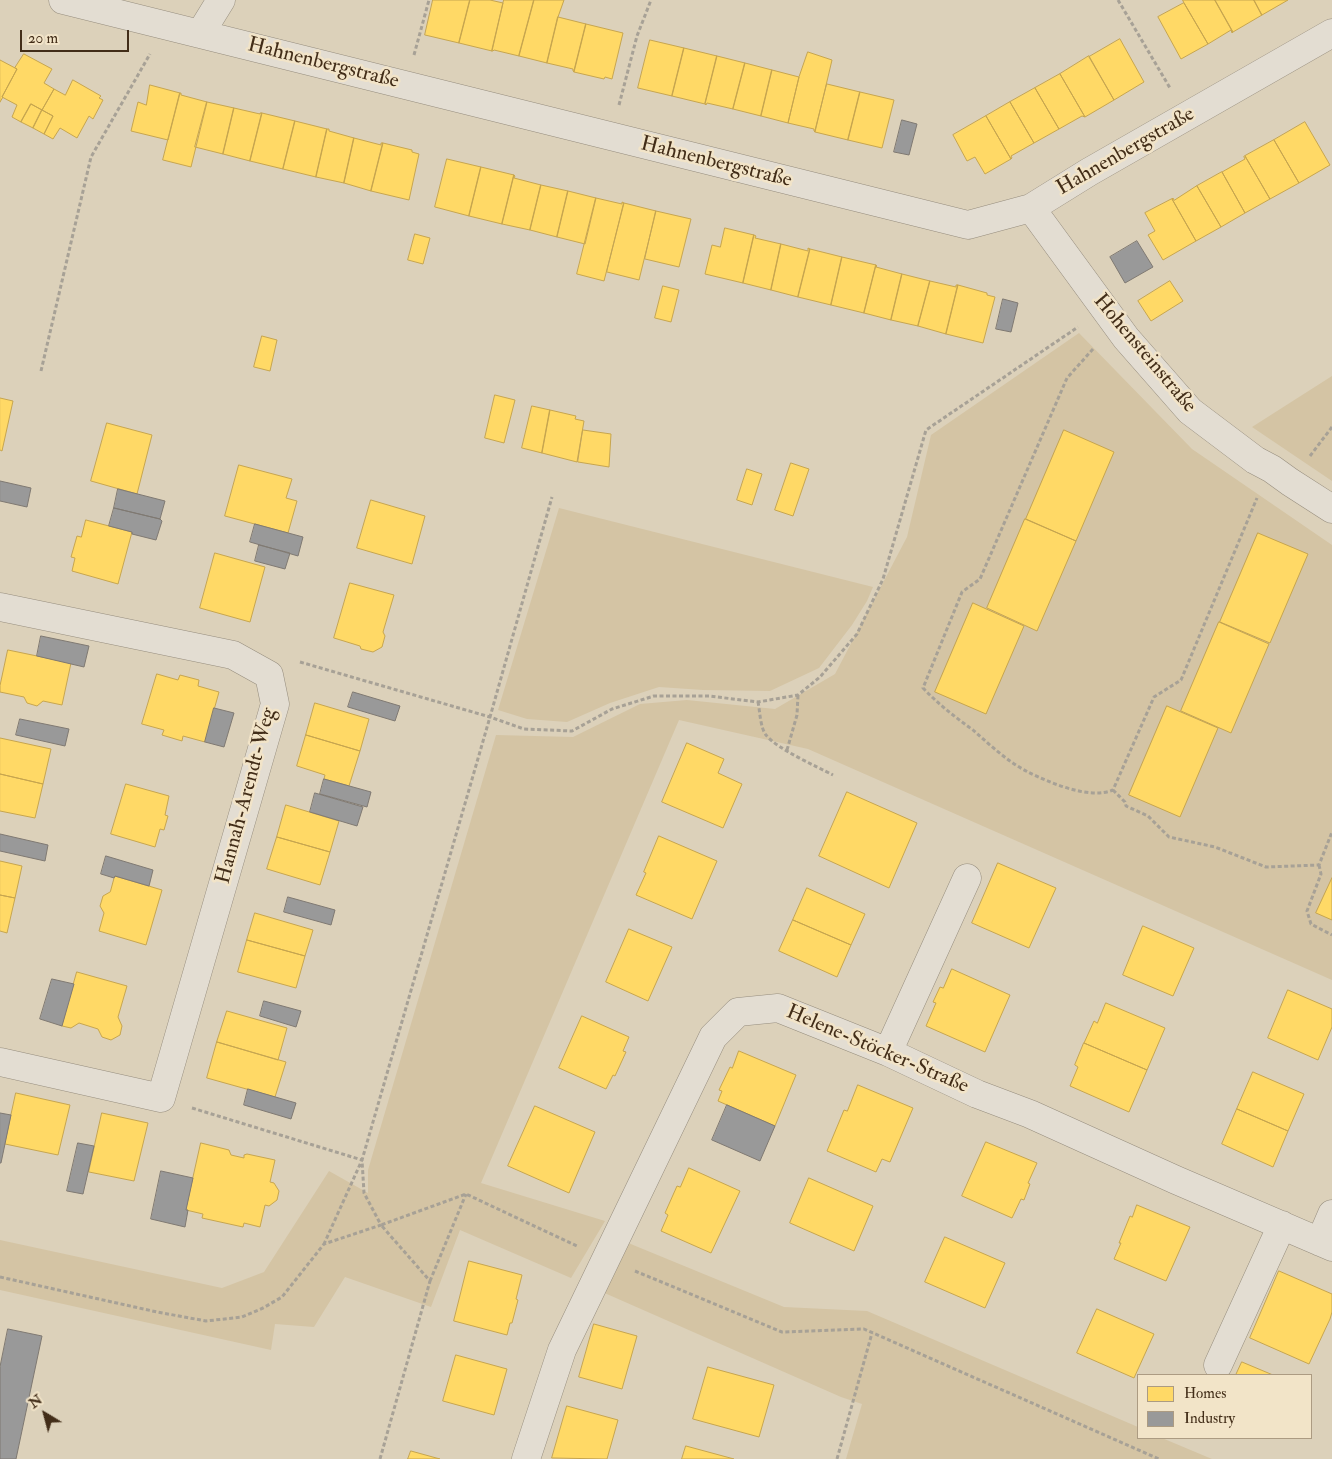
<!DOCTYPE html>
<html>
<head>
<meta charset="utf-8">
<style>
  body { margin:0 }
  #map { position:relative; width:1332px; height:1459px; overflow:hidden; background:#dcd1ba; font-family:"IM FELL Double Pica",serif }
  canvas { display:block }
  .legend { position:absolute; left:1137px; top:1374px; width:175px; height:65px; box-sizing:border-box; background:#f2e4c8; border:1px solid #ac9b82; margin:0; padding:6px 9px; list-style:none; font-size:15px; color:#422d18 }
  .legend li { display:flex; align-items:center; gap:10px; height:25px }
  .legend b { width:25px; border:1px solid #ac9b82 }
  .north { position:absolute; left:20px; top:1389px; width:50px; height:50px; -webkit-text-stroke:4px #f2e4c8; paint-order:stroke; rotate:323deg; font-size:14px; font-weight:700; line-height:20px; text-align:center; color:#422d18 }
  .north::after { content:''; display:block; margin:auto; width:18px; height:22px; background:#422d18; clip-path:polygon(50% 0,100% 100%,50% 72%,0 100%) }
  .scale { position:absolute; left:20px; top:30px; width:109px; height:22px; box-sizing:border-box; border:2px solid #422d18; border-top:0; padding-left:6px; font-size:15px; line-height:18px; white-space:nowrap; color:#422d18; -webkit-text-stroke:4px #f2e4c8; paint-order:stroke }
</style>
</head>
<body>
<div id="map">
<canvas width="1332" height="1459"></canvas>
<ul class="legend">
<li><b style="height:14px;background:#ffd966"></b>Homes</li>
<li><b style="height:14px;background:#999"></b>Industry</li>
</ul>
<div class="north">N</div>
<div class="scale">20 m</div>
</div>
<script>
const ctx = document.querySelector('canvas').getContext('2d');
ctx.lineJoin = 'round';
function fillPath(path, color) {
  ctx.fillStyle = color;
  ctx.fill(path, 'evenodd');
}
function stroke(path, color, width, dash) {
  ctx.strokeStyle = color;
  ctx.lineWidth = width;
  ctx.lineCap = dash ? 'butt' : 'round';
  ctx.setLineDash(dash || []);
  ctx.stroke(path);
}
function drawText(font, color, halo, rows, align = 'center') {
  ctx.font = font + ' "IM FELL Double Pica",serif';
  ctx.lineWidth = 5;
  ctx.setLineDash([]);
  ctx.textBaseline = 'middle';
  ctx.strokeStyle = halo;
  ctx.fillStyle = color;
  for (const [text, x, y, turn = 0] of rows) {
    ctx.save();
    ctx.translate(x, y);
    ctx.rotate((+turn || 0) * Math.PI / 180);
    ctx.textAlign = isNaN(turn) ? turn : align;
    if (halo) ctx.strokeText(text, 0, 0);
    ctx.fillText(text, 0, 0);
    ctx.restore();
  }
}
fillPath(new Path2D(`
  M1079,333L1192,449L1332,545V980L808,749L679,720L481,1183L605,1221L571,1278L460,1230L431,1307L345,1277L314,1327L275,1324L271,1350L0,1290V1240L222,1288L264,1272L329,1171L368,1193V1170L496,735L573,737L640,704L687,700L775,709L835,674L907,537L931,435Z
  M1332,376V481L1252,427Z
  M559,508L873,587L867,601L852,625L819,668L770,691L703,690L659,687L610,703L567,722L527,719L498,710Z
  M621,1240L784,1307L867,1311L1138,1427V1438H1162L1212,1459H846L862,1404L841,1397L600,1291Z`), '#d4c4a4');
const homes = new Path2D(`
  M433,0H470L459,43L425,35Z
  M470,0H490L503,3L492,51L459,43Z
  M504,0H534L519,56L494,50L493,51H492Z
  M534,0H564L558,17L547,63L519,56Z
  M1183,0H1215L1233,32L1232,33L1231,30L1208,44L1184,3Z
  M1215,0H1254L1262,15L1233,32Z
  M1254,0H1288L1262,15Z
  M1184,3L1208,44L1181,59L1158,17Z
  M558,17L586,24L574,72L573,71V69L547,63Z
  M586,24L623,33L612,79L605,77L604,79L574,72Z
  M1120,39L1144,82L1114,100L1089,57Z
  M650,40L684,48L672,96L638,88Z
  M684,48L717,56L705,104L672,96Z
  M808,52L832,60L815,132L814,131V129L788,123L799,77Z
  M24,54L52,69L44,83L54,89L42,110L31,104L21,122L12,117L17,105L2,97L17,69L15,68Z
  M717,56L745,63L733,109L707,103L706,105L705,104Z
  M1089,56L1114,100L1085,117L1060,74Z
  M0,60L17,69L2,97H3L0,102Z
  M745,63L772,70L761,116L733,109Z
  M772,70L799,77L788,123L761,116Z
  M1060,74L1085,117L1082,116L1059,129L1035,88Z
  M73,80L101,96L99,98L103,100L93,119L89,116L77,138L60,128L53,139L44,134L53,116L42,110L54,89L65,95Z
  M827,84L860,92L848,140L815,132Z
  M150,85L180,93L168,140L131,131L138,102L146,105Z
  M1035,88L1059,129L1034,143L1010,102Z
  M860,92L894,100L882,148L848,140Z
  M180,93H181V95L207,102L191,167L163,160Z
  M207,102L234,108L223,154L195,147Z
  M1010,102L1034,143L1011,156L1012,158L1011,159L986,116Z
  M31,104L42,110L33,128L21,122Z
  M234,108L260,114V113H262L250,161L223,154Z
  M42,110L53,116L44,134L33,128Z
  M262,113L295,121L283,169L250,161Z
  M986,116L1011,159L985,174L975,157L967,161L953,135Z
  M295,121L327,129L316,177L283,169Z
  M1305,122L1330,165L1299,183L1274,140Z
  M327,129H329V131L354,138L344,183L316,177Z
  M354,138L381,145V143H383L371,191L344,183Z
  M1274,140L1299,183L1270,199L1245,156Z
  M383,143L412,150V152L419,154L409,200L371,191Z
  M1245,156L1270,199L1245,213L1222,172L1245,159L1244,157Z
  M447,159L481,167L469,216L435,207Z
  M481,167L514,175L502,224L469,216Z
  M1222,172L1245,213L1221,227L1197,186Z
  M514,175L515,176L514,178L541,185L530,230L502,224Z
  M541,185L568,191L557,237L530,230Z
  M1197,186L1221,227L1196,241L1172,199L1173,198L1174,200Z
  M568,191L596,198L585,244L557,237Z
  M596,198L622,204V202L624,203L604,281L577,274Z
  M1172,199L1196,241L1163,260L1148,235L1155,231L1145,213Z
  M624,203L656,211L639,280L607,272Z
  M656,211L691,219L679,267L645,259Z
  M725,228L754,235L743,283L705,274L712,245L720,247Z
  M415,234L430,238L423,264L408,260Z
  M754,235L756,236L755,238L781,244L771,290L743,283Z
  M781,244L808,251V248L810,249L798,297L771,290Z
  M810,249L842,257L831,305L798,297Z
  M842,257L876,265L864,313L831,305Z
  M876,265L877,266L876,267L902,274L891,320L864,313Z
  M902,274L930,281L918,326L891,320Z
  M930,281L956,287V285H958L946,334L918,326Z
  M1170,281L1183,301L1151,321L1138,301Z
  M958,285L987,293V295L995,297L983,343L946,334Z
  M663,286L679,290L671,322L655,318Z
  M262,336L277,340L270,371L254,367Z
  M495,395L515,400L504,443L485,438Z
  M0,398L13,401L2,451L0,450Z
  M532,406L550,410L542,453L522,448Z
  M550,410L576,416L575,419L584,421L577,462L542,453Z
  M107,423L152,435L137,494L91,481Z
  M583,430L611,434L609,467L578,462Z
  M1064,430L1114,452L1076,541L1026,519Z
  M791,463L809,469L793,516L775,510Z
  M239,465L292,479L286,498L297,501L288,533L225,516Z
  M747,469L762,474L752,505L737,500Z
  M371,500L425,516L412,564L357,548Z
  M1025,519L1076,541L1037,631L987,608Z
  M86,520L132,532L118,584L72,571L75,558L71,557L77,536L81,537Z
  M1258,533L1308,554L1270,643L1220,622Z
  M215,553L265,567L250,622L200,608Z
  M350,583L394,595L383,632L385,636L382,647L373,652L361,649L360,646L334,638Z
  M973,603L1024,626L986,714L935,692Z
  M1219,622L1269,644L1231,733L1181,711Z
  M8,650L71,663L62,705L43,701L37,706L27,703L24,697L0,692V686Z
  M157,674L178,680L180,675L199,680L198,686L219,692L205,742L183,736L182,741L162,735L164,730L142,724Z
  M315,703L369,719L360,751L306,735Z
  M1167,706L1218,728L1180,817L1129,795Z
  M306,735L360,751L349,786L324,779L325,775L297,766Z
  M0,738L51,749L43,784L0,774Z
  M687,743L724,759L718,773L742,784L723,828L662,802Z
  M0,774L43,784L35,818L0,811Z
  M126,784L169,796L165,815L168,816L164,830L160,829L155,847L111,834Z
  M847,792L917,823L889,888L819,856Z
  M286,805L339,821L330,852L277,837Z
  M659,836L717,861L692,919L636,895L646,873L644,872Z
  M277,837L330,852L320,885L267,869Z
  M0,861L22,866L15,898L0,895Z
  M998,863L1056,888L1029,948L972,923Z
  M115,876L162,890L146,945L99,931L104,913L100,906L103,896L110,892Z
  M1332,878V920L1316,913Z
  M807,888L865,914L851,945L793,920Z
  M0,895L15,898L7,933L0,931Z
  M255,913L313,930L305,956L247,940Z
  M793,920L851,945L837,977L779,951Z
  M1143,926L1194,948L1173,996L1123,975Z
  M629,929L672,947L648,1001L606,982Z
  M247,940L305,956L296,988L238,972Z
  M952,969L1010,995L985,1052L926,1026L936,1003L933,1002L940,987L943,988Z
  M77,972L127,986L118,1017L122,1026L120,1035L111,1040L102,1037L98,1029L79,1023L71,1028L62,1026Z
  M1288,990L1332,1009V1027L1318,1060L1268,1038Z
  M1106,1003L1165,1028L1147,1070L1084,1043L1094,1021L1097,1023Z
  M227,1011L287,1028L278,1060L217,1042Z
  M582,1016L629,1037L623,1051L626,1052L615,1076L613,1075L606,1089L559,1068Z
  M217,1042L286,1062L275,1097L207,1078Z
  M1084,1043L1147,1070L1129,1112L1070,1086L1078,1067L1075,1065Z
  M739,1051L796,1075L775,1126L718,1101L722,1091L719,1090L730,1067L732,1068Z
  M1253,1072L1304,1094L1288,1131L1237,1109Z
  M858,1085L913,1108L890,1162L882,1159L876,1172L827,1151L844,1110L847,1111Z
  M16,1093L70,1105L58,1155L5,1144Z
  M535,1106L595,1132L569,1193L508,1166Z
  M1237,1109L1288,1131L1273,1167L1222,1144Z
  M102,1113L148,1123L134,1181L89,1172Z
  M986,1142L1037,1163L1028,1183L1030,1184L1024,1200L1021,1199L1012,1218L962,1196Z
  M201,1143L229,1150L231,1155L244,1158V1155L247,1154L275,1160L270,1182L274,1183L279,1191L277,1200L269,1206L265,1205L260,1227L244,1223L243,1227L202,1218L203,1214L186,1210Z
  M689,1168L740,1191L711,1253L661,1231L668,1215L665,1213L677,1186L680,1187Z
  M809,1178L873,1206L854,1251L790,1223Z
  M1137,1205L1190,1227L1166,1281L1114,1259L1121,1243H1119L1130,1216L1132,1217Z
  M945,1237L1005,1263L985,1308L925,1282Z
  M469,1261L522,1275L516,1299L518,1300L512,1323H510L507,1335L454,1321Z
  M1279,1271L1332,1294V1312L1330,1319L1309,1364L1250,1338Z
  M1097,1309L1154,1334L1134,1378L1077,1353Z
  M594,1324L637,1336L622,1389L579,1377Z
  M456,1355L507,1369L494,1415L443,1401Z
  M1242,1362L1273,1375H1236Z
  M708,1367L774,1385L759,1437L693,1419Z
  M567,1406L618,1420L607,1459L552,1458Z
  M686,1446L734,1459H682Z
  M411,1451L440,1459H408Z`);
fillPath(homes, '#ffd966');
stroke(homes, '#c6a54f', 1);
const industry = new Path2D(`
  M902,120L917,124L909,155L894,152Z
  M1137,241L1153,267L1125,283L1110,257Z
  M1003,299L1018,303L1011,332L996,329Z
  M0,481L31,488L27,507L0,501Z
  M118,489L165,501L160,519L114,508Z
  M114,508L160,519L162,521L156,540L132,534V532L109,526Z
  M255,524L303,537L298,556L250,542Z
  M259,545L290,553L285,569L255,561Z
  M41,636L89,646L84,667L37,656Z
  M353,692L400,706L395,721L348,707Z
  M214,708L234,713L224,747L205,742Z
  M20,719L69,729L65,746L16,735Z
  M324,779L371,792L367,807L320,794Z
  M315,793L363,807L357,826L310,812Z
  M0,834L48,845L45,861L0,851Z
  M106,856L153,870L149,886L115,876L114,878L101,874Z
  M288,897L335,910L331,925L284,912Z
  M52,979L74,984L62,1026L40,1019Z
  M264,1001L301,1011L296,1027L260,1016Z
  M248,1089L296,1103L291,1119L244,1105Z
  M727,1105L775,1126L760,1161L712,1140Z
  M0,1113L11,1115L1,1163H0Z
  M78,1143L94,1146L83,1194L67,1191Z
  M161,1171L193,1178L186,1210H188L185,1227L151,1219Z
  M8,1329L42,1336L16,1459H0V1367Z`);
fillPath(industry, '#999');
stroke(industry, '#7f7972', 1);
const minor = new Path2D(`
  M63,0L968,225L1031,208L1089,172L1332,33
  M200,34L221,0
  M1031,208L1126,338L1190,411L1255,460L1272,469L1290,482L1332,509
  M0,607L233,655L269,675L275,704L161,1098L0,1062
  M888,1052L967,878
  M1320,1242L1332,1214
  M1218,1365L1282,1225
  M526,1459L562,1350L713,1037L738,1012L778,1008L888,1052L977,1094L1030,1114L1176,1180L1332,1247`);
stroke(minor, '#968d7e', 29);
stroke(new Path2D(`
  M1118,0L1170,88
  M414,55L429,0
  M619,105L637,36L651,0
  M1093,349L1067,378L980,579L962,592L923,688C938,704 955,717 973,730C990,745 1008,762 1028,772C1050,783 1090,800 1113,790L1154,697L1181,680L1257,498
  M41,371L91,157L150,54
  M1310,456L1332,427
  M300,662L490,717L524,729L572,731L612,709L654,696H709L758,702L798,695L820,677L857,634L883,579L926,430L1078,327
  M758,702C760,711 760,727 766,735C777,749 816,766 833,775
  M787,750L797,715L798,695
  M1113,790L1125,802L1126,806L1148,816L1169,837L1215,847L1266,867L1319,865L1332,832
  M1319,865L1321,874L1307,911L1311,924L1332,935
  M192,1108L362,1160L324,1244
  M635,1271L782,1332L864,1329L1159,1459
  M0,1277L157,1312L206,1321L242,1317L263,1308L282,1297L324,1244L381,1225L364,1193L362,1160L490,717L552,497
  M430,1281L466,1194
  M380,1459L430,1281L381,1225L466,1194L577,1246
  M837,1459L872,1333`), '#a7a196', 3, [4, 2.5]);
stroke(minor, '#e3ddd2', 28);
drawText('21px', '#422d18', '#f2e4c8', [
  ["Hahnenbergstraße",323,64,14],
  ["Hahnenbergstraße",1126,152,-30],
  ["Hahnenbergstraße",716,163,14],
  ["Hohensteinstraße",1144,354,50],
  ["Hannah-Arendt-Weg",247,796,-75],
  ["Helene-Stöcker-Straße",877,1050,23]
]);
</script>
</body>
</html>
